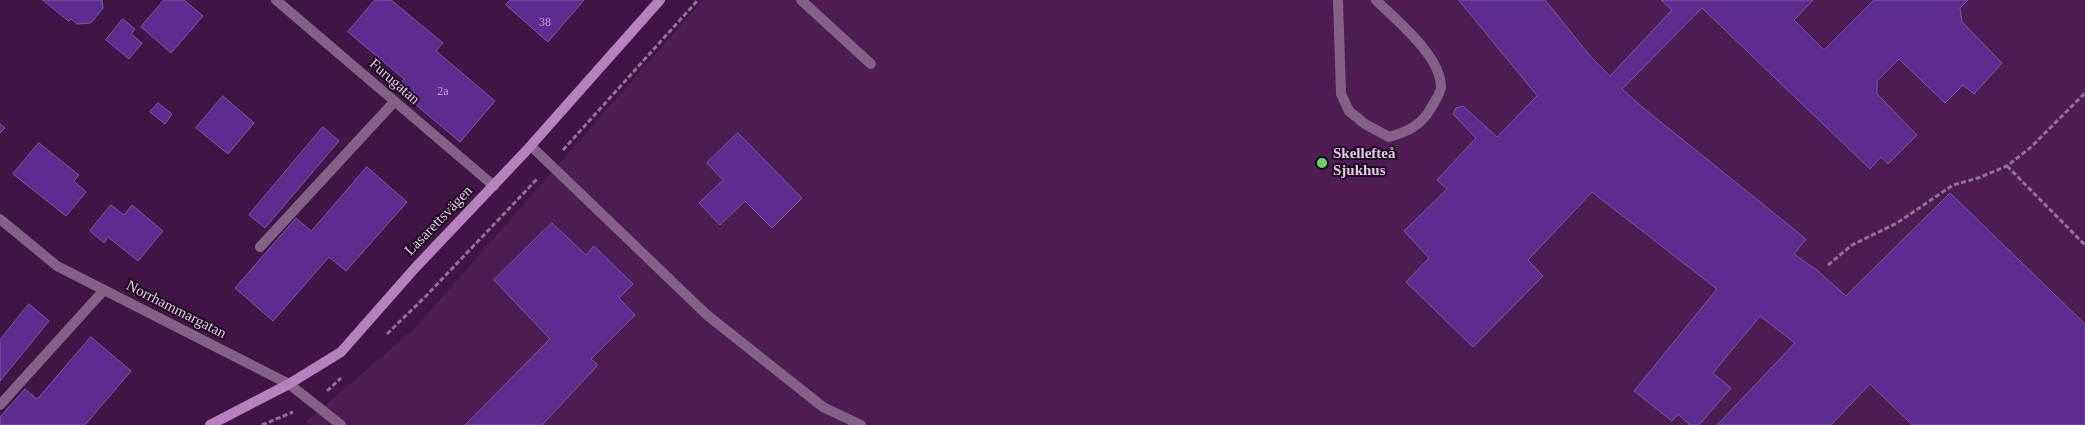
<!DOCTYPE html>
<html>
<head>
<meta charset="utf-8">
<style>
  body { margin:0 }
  canvas { display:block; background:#401546 }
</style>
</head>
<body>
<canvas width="2085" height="425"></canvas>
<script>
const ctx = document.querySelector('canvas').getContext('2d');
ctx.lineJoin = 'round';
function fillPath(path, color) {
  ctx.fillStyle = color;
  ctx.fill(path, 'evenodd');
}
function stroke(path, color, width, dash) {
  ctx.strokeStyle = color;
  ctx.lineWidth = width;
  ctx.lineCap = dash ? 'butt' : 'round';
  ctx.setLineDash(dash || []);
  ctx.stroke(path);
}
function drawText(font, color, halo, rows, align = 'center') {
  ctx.font = font + ' "Times New Roman",serif';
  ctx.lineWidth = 4;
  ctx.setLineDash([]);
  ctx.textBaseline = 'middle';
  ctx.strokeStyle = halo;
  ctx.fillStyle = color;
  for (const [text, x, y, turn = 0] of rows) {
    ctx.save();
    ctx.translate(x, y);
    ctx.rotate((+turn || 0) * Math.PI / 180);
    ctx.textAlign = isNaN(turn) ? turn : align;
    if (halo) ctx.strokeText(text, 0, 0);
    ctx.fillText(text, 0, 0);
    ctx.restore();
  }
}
fillPath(new Path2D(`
  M703,0H2085V425H311L306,422L416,327Z`), '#4c1c53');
const building = new Path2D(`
  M43,0H102L103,8L91,23L77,24L71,19L69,21Z
  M164,0H184L203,16L171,53L141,27Z
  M375,0H391L443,43L436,51L495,101L460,142L396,88L404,79L348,32Z
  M510,0H584L548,42L506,5Z
  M1459,0H1545L1591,57L1610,76L1672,10L1661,0H1813L1794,20L1824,50L1874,0H1968L1960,8L1962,22L2002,63L1974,94L1963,85L1945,103L1899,59L1877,81V94L1917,135L1888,164L1881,157L1870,169L1702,8L1622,89L1641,106L1806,239L1794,254L1818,271L1846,296L1950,193L2085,324V425H1912L1870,384L1831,425H1717L1795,343L1760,316L1713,373L1731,388L1699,425H1690L1678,414L1672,421L1634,391L1717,289L1592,192L1528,260L1543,276L1473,347L1406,282L1429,258L1404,231L1447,189L1437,180L1476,138L1453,114L1456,108L1463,106L1497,137L1537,96Z
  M123,19L135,29L131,34L142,43L129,59L106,40Z
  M223,96L254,123L228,154L196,128Z
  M158,103L172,114L165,124L150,112Z
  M0,124L5,128L0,133Z
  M323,127L339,141L265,228L249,215Z
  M738,133L802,198L772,228L745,201L720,225L699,203L723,180L707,163Z
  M39,143L79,175L74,181L86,192L66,216L13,174Z
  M367,167L407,202L346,271L329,257L273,321L235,288L296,218L311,231Z
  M111,205L124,215L132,205L163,231L138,261L108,237L104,243L90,231Z
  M552,223L586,255L594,246L633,284L619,298L635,315L591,359L598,365L542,425H465L550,339L494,280Z
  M29,304L49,321L0,381V340Z
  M91,337L131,371L85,425H0V417L25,389L37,399Z`);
fillPath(building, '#5e2c91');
stroke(building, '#765c99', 1);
stroke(new Path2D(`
  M563,150L698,0
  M2007,166L2085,245
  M1828,265L1852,245L1897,223L1953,185L1978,178L2007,166L2030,148L2085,93
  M387,334L426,296L537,179
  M327,391L341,378
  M262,425L293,412`), '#937198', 3, [5, 2.5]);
stroke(new Path2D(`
  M801,0L871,64
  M260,247L394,102
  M0,405L104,290`), '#846288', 10);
stroke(new Path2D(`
  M276,0L494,186
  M1338,0L1341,94L1349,111L1365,124L1389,137C1407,132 1422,125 1431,108C1434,102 1441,93 1441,87C1441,56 1397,21 1376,0
  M531,146L707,315L823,407L861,425
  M0,219L57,266L289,384L341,425`), '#846288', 10);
stroke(new Path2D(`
  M210,425L289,384L341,352L415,268L526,151L660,0`), '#b780be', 10);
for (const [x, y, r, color] of [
  [1322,163,6,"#6ad364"]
]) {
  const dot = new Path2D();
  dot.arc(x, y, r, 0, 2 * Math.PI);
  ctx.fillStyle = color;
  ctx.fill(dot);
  stroke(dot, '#1d0b20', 2);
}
drawText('12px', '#c2a2d1', null, [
  ["38",545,23],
  ["2a",443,92]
]);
drawText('15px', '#e3c9e6', '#1d0b20', [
  ["Furugatan",394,82,41],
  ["Lasarettsvägen",439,221,-46],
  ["Norrhammargatan",176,310,27]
]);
drawText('bold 15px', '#e3c9e6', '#1d0b20', [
  ["Skellefteå",1333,154],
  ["Sjukhus",1333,171]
], 'left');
</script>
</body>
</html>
